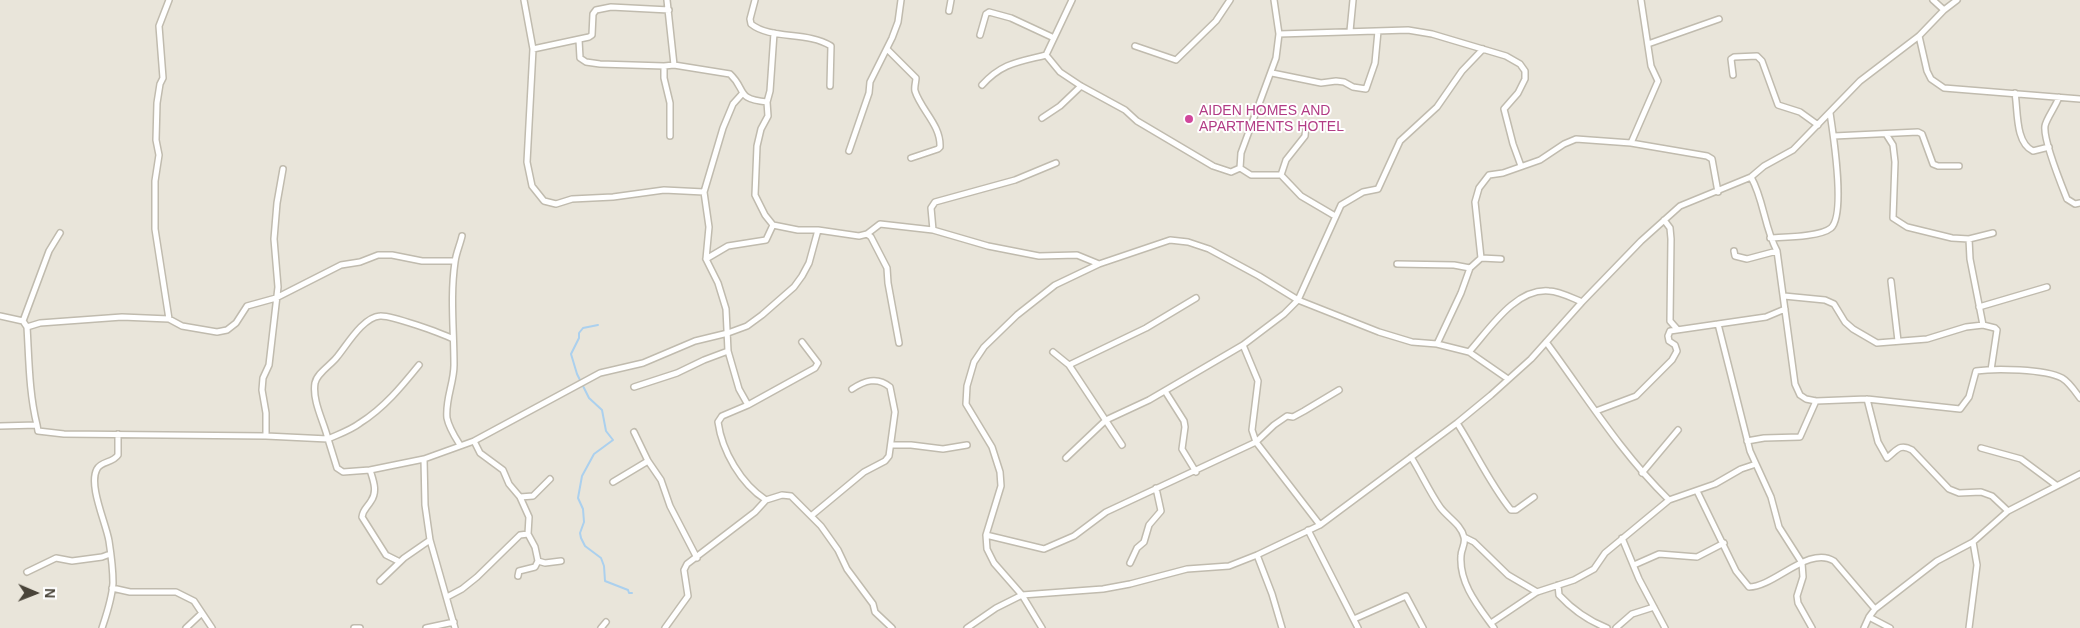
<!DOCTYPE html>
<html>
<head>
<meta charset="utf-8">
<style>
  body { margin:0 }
  #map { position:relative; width:2080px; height:628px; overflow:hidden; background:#f5f2eb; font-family:Helvetica,sans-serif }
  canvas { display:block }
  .north { position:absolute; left:10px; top:568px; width:50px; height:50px; -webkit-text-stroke:4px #fff; paint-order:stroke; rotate:91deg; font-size:14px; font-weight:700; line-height:20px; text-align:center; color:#494439 }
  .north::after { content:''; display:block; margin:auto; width:18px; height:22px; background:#494439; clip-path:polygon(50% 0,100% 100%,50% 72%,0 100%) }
</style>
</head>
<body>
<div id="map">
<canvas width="2080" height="628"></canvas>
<div class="north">N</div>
</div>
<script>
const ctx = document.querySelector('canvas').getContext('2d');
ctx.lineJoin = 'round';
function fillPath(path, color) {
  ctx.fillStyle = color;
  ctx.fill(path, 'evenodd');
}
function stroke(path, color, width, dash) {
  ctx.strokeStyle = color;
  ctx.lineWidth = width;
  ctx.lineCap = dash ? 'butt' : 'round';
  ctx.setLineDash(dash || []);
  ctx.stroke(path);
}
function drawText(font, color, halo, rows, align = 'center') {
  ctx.font = font + ' Helvetica,sans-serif';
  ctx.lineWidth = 4;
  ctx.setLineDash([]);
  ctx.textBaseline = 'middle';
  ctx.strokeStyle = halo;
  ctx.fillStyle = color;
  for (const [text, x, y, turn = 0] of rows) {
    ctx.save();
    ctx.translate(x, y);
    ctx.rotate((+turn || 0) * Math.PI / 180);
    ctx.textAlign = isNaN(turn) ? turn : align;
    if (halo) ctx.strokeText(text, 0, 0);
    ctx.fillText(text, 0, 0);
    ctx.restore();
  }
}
fillPath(new Path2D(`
  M0,0H2080V628H0Z`), '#e9e5da');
stroke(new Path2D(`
  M598,325L583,328L579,333V338L571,354L577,374L589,398L602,410L606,431L613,440L594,454L582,476L578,498L583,509L584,522L580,533L581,538L585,546L601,558L604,566L605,581L628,590L629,593H632`), '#abd0ee', 2);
const street = new Path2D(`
  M524,0L533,49L527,162L532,186L544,201L556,204L572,199L613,197L664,190L704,192
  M667,0L674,65L664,66V78L670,103V136
  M755,0L750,19L751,24C771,40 807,31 831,46L830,86
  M1072,0L1046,55L1060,72L1081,86L1125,110L1137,121L1213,166L1231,172L1240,168L1241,153L1276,58L1279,34L1274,0
  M1933,0L1944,10
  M949,11L951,0
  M1350,31L1353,0
  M774,33L770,91L767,102L768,116L761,129L757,146L755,195L765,215L773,225L798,230H818
  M1279,34L1408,30L1432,34L1506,56L1520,64L1525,71V79L1518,93L1504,109L1513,144L1521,166
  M980,35L986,14L989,12L1011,18L1054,38
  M1919,36L1927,71L1931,79L1944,88L2080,99
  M579,40L580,58L586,62L600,64L664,66
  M1648,44L1719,19
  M1135,46L1176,60L1216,21L1230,0
  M533,49L589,37L592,35L593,14L596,10L611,7L669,10
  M887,49L916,78C916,82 914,87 915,91C921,110 941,125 940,147L938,149L911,158
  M674,65L730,74C747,90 735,99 767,102
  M1272,73L1321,83L1336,81L1344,82L1353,87L1366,89L1375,63L1378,31
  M1733,75L1731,59L1734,57L1757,56L1762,61L1778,105L1800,112L1818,125
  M982,85C1002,63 1018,62 1046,55
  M2015,93C2018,110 2015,143 2033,151L2049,147
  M742,94L733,104L723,128L704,192L709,227L706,259L718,283L726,309L728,351L739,389L748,405
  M2059,97C2056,106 2046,119 2045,126C2043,140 2061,184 2067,199L2075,204L2080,203
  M1042,118L1060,106L1081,86
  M1886,134L1893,145L1895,162L1893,218L1907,227L1952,238L1969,239L1993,233
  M1834,136L1918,132L1922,134L1933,164L1938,166H1959
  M1631,143L1658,81L1651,66L1641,0
  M849,151L869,93L870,82L892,38L898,22L901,0
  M1240,168L1251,175H1281L1301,196L1335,216
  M1281,175L1286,160L1305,136L1306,125
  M1751,177C1764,200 1764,227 1777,251L1795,384L1800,395L1806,399L1816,401L1867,399L1960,409L1969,397L1976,371C1995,368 2045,369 2062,378C2069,382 2075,391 2080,398
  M1664,220L1670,228L1671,239L1670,321L1677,329
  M933,230L931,208L935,202L1015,180L1056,163
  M867,234L871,237L887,268L888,283L899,343
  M1770,238C1785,237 1820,237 1831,228C1846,214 1833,133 1830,113
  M1969,239L1970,259L1983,325
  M1734,251L1735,256L1747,259L1777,251
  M1481,258L1475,202L1479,188L1489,175L1503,173L1540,160L1564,144L1576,139L1631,143L1707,156L1712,159L1718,192
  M706,259L728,246L766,240L773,225
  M1397,264L1454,265L1470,268
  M1891,281L1898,341
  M1784,296L1825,300L1834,304L1845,322L1853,329L1877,343L1927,339L1966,327L1983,325L1995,328L1997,330L1991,370
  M1979,307L2047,287
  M0,316L23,321L27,327L40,323L122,317L169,319L182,326L217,332L227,330L236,323L247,306L276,298L341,265L360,262L378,255H392L422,261H455
  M169,319L155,229V181L159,155L156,140L157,103L160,84L163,78L159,26L169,0
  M23,321L49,251L60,233
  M1718,324L1750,451L1771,497L1779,527L1802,563L1803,577L1797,596L1798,603L1812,628
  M27,327C29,359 29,393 37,425
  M1546,342C1586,396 1620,452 1669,500
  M1437,344L1461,293L1470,268L1481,258L1501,259
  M1053,352L1069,365L1122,445
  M1469,352C1489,330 1515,288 1549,291C1559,291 1572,298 1582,302
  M419,365C402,386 384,408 360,423C351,430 339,434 328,439C324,422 312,401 315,383C317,373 331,365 337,357C347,345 363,317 380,316C391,315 441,333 453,339
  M1069,365L1146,328L1196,298
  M634,387L677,373L704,360L728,351
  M1165,391L1184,421L1185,427L1182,449L1196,472
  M1867,399L1878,442L1887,458C1897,450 1900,443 1912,450L1949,489L1959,493L1981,492L1992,496L2008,511
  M1596,411L1636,396L1672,360L1677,351L1675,345L1669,341L1668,336L1670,331L1766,317L1785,309
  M1457,423C1475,451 1490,484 1511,510H1516L1534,497
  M0,426L37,425L38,431L64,434L266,436L328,439L337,468L343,472L370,470L424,459L474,441L600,373L643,363L695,341L728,333L747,326L762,315L794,287L802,276L809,263L818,230L859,236L867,234L880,224L933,230L988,246L1039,256L1077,255L1099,264L1170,240L1188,242L1209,249L1259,276L1298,300L1379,332L1412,342L1437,344L1469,352L1508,379
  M634,432L648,461L661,480L670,506L697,558
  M266,436V413L262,390L263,378L269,365L278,287L274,239L277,203L283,169
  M474,441L480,453L503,470L509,484L520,497L529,517L528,534L535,547L538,561L535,567L519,571L518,576
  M1747,441L1764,438L1800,437L1816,401
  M460,445C455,437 449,428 447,418C445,400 454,383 454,365C454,331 450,296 455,262C456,253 460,245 462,236
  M892,445H911L943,449L967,445
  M1981,448L2021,459L2056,485
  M1411,457C1421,473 1429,491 1440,507C1447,517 1461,524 1464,537C1466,544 1461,549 1461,556C1459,584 1479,607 1494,628
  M1066,458L1106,420L1149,400L1243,345L1284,314L1298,300L1341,205L1363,192L1378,189L1400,141L1437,107L1462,71L1483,49
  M424,459L425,505L430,540L455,628
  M370,470C373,480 378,491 371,501C367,508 363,509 362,517L386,555L400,562
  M1642,473L1678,430
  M613,482L648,461
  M1697,491L1736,571L1749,587C1774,587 1809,545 1834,561L1875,609
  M520,497L533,496L550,479
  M766,500C741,484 722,451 718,422L722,416L748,405L815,368L818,363L802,342
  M811,516L864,472L885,461L889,456L895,412L890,387C877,376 864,381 852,389
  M1320,525L1256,442L1274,425L1287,416L1293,417L1304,411L1339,390
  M1308,530L1358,628
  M986,535L1044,549L1074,536L1106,512L1256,442L1252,430L1258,381L1243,345
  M1464,537L1474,542L1508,575L1537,592
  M1622,538L1639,579L1665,628
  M1257,555L1272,594L1282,628
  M538,561L545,563L561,561
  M1130,563L1137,548L1144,542L1149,525L1161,511L1156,488
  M1634,565L1659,554L1697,557L1724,543
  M27,572L56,558L72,561L102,557L110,554
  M380,581L404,558L430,540
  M1558,585L1559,595C1572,609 1589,621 1607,628
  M112,588L130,592H176L194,601L212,628
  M447,597L462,589L477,577L520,535L528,534
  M1869,617L1890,628
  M1354,619L1406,596L1423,628
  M1491,623L1537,592L1574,580L1594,569L1605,553L1669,500L1715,484L1741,469L1756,464
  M102,628C107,613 112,599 113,583C113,570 111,554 109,541C106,523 88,485 97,469C101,461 113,463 118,455V434
  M186,628L202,613
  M354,628H360
  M426,628L454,622
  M601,628L606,622
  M665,628L688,596L684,570L687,564L755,512L766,500L782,495L791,496L821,526L838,550L847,569L873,604L875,612L892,628
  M967,628L996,608L1022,595L1103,589L1130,584L1187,569L1229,566L1257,555L1320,525L1457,423L1491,395L1531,359L1582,302L1641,241L1680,206L1751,177L1764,166L1793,150L1860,81L1919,36L1944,10L1957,0
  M1042,628L1022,595L994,563L987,549L986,535L1001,486L1000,472L992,447L966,404L967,386L974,362L984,347L1017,315L1055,285L1099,264
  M1616,628L1632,614L1654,607
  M1864,628L1869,617L1875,609L1937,561L1973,542L2008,511L2080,474
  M1969,628L1977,565L1973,542`);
stroke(street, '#c0bbae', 8);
stroke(street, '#fff', 5);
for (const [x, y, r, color] of [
  [1189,119,5,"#d1479c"]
]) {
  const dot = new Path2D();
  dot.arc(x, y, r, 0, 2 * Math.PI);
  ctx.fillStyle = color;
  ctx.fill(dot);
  stroke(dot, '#fff', 2);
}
drawText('14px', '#b23c85', '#fff', [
  ["AIDEN HOMES AND",1199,111],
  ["APARTMENTS HOTEL",1199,127]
], 'left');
</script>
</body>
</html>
